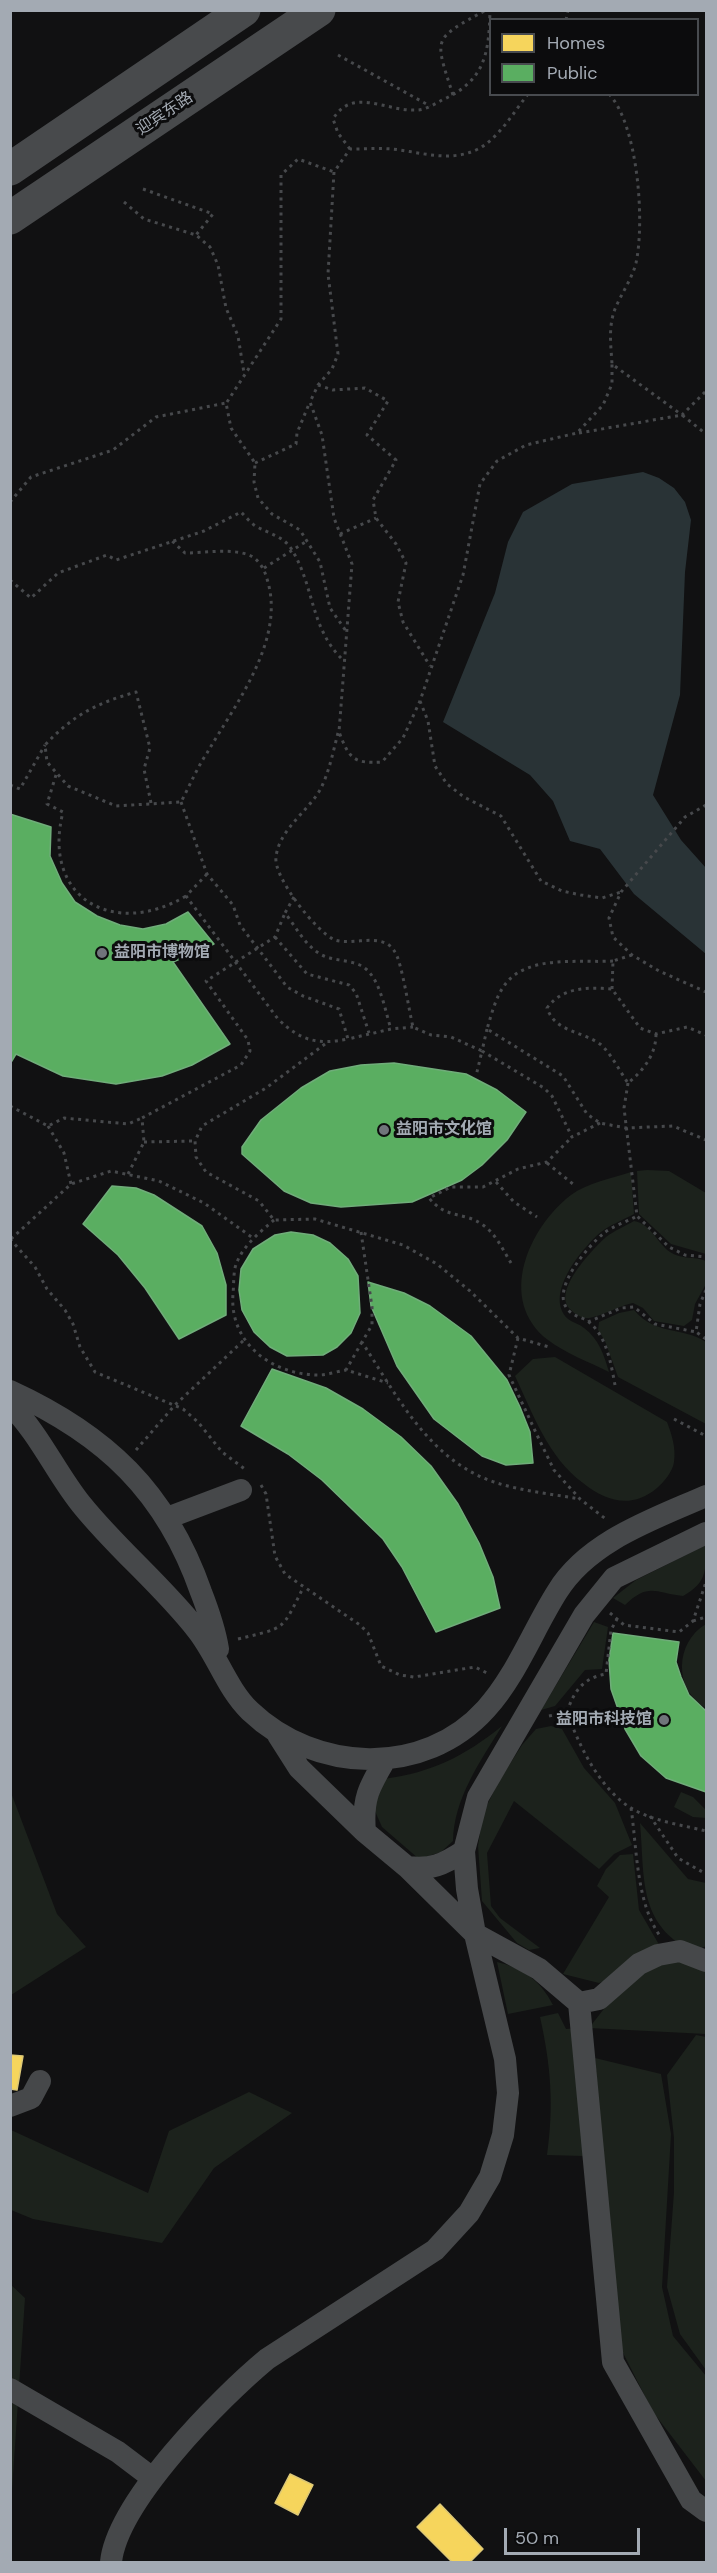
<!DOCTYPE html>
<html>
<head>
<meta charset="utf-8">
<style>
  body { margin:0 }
  #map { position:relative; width:717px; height:2573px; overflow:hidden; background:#111112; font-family:"DM Sans",sans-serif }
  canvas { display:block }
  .frame { position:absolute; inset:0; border:12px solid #a3aab3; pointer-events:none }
  .legend { position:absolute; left:489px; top:18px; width:210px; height:78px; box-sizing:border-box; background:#0c0c0d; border:2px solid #484b4f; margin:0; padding:8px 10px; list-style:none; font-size:18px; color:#a3aab3 }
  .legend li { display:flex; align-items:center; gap:12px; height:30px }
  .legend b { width:30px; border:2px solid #484b4f }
  .scale { position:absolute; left:504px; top:2528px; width:136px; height:27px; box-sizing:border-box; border:3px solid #a3aab3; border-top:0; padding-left:8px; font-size:18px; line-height:21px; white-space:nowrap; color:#a3aab3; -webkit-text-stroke:4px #0c0c0d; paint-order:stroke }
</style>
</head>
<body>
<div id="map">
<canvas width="717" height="2573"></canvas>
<div class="frame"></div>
<ul class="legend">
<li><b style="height:16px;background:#f6d55c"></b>Homes</li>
<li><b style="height:16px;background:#5aae61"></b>Public</li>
</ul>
<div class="scale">50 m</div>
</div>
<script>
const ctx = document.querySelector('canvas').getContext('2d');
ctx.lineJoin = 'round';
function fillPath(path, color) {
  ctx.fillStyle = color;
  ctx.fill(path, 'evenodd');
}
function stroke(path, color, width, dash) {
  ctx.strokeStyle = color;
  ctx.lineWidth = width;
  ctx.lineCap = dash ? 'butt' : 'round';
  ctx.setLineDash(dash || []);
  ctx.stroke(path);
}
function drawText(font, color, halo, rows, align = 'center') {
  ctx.font = font + ' "DM Sans","Noto Sans SC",sans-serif';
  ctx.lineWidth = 6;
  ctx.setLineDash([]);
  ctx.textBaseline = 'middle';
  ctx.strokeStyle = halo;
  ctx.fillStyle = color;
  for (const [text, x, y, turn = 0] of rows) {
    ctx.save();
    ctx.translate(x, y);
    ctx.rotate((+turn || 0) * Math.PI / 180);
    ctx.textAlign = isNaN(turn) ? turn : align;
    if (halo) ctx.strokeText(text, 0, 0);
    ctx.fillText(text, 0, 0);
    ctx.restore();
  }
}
fillPath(new Path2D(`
  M647,1170L669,1171L706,1193V1254L671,1244L639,1214L637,1171Z
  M631,1172L634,1214C623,1220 610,1225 601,1232C582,1248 543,1295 568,1319C573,1323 580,1324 584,1328C599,1339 604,1355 609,1372C589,1362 565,1353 548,1340C496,1300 529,1227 571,1195C587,1183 613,1178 631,1172Z
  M634,1221C651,1224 657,1243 670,1252C682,1260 694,1256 706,1261V1284L695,1304L692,1320L684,1326L654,1321L643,1308L633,1303C621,1305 596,1319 586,1318C579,1317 575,1314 570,1309C552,1291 593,1249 606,1237C614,1231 625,1226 634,1221Z
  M634,1310C656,1336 681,1326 706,1342V1424L618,1377L605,1341L598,1330L599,1322L619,1313Z
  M555,1357L667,1422C672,1435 676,1448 674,1462C673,1471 664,1482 657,1488C632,1509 607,1502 583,1483C548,1457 533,1414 515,1376L533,1359Z
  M706,1545C706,1570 707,1583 683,1596C655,1593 649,1582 625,1605L613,1598L636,1580Z
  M594,1622L608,1627L602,1669L585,1670L555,1706L541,1710Z
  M706,1624V1708C673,1690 675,1642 706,1624Z
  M502,1726C480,1762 454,1798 453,1841L441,1852L419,1859L382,1827L374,1809L384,1779C433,1772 463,1757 502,1726Z
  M551,1726L562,1729L584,1768L615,1803L632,1845L614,1854L599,1869L514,1801L487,1853L491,1906L500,1918L540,1948L529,1950L517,1943L482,1901L478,1846L483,1813L499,1781L522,1745L536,1729Z
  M10,1790L57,1914L86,1947L11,1995Z
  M681,1792L693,1797L706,1810V1818L693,1817L674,1807Z
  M640,1823L688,1879L706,1883V1946L694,1952C637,1925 645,1877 640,1823Z
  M633,1854L639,1910L661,1948L618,1977L599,1983L563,1974L609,1897L597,1886L606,1869L620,1855Z
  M671,1958L706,1967V2034L589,2028L610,2001L643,1968Z
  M497,1962C523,1968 541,1981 553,2005L508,2014Z
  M558,2013L566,2029L578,2028L583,2156L547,2155C554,2106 551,2066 540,2017Z
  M696,2035L706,2037V2370L680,2334L667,2287L674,2192V2138L667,2075Z
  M595,2058L661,2074L671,2134L662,2287L673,2336L706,2376V2481L653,2412L618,2343Z
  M249,2092L292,2113L214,2168L162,2243L33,2219L11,2210V2130L148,2193L169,2131Z
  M10,2284L25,2298L11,2505H10Z`), '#1c221c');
fillPath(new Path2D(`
  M643,472L659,478L674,488L685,502L691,520L685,572L680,695L653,795L681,840L706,868V954L634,894L600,849L570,841L553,801L530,775L443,722L495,593L508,542L523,512L572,484Z`), '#293336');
const homes = new Path2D(`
  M10,2055L23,2056L17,2090L10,2089Z
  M290,2474L313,2485L298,2515L275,2503Z
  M440,2504L483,2549L470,2562H452L417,2527Z`);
fillPath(homes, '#f6d55c');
stroke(homes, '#ddc876', 1.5);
const public = new Path2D(`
  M10,814L51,827L50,856L62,883L75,902L97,916L120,925L143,929L166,924L188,912L214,944L173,962L230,1044L192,1065L162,1076L116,1084L63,1076L16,1054L10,1064Z
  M394,1063L466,1074L497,1090L526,1112L507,1140L482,1165L462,1180L412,1202L341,1207L311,1203L284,1191L242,1154V1147L261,1120L301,1088L330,1071L361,1065Z
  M112,1186L136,1188L154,1195L202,1226L217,1253L226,1285V1315L179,1339L145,1288L118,1255L83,1224Z
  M291,1232L313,1235L330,1243L348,1259L358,1276L360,1313L351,1333L337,1347L323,1355L287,1356L270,1347L254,1332L242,1310L239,1290L241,1269L253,1249L275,1235Z
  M368,1282L404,1293L430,1306L471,1336L507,1380L520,1407L530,1432L533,1463L506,1465L482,1456L434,1419L397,1366L371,1306Z
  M272,1369L326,1388L363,1409L401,1437L431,1466L458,1504L479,1543L493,1577L500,1608L436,1632L402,1567L383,1539L322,1480L288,1454L241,1426Z
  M613,1633L679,1642L676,1662L681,1677L689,1695L706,1711V1792L666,1778L641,1756L625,1729L611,1689L609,1660Z`);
fillPath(public, '#5aae61');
stroke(public, '#70ad7a', 1.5);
stroke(new Path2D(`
  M566,20L568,10
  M338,55L430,106
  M528,94C514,112 498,139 478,149C450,163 421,152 392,149C378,148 364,149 350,149L334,172L328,274L338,354L332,369L318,385L310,402L322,435L334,518L352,564L339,732C349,758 353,764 382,762L403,738L420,701L463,575L480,484L497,461L526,445L577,433L603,405L612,384V364
  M609,94C638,125 645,222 636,263C632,279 621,294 615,309C608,327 611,346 612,364L682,415L706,391
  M453,95C434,36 432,40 486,10
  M350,149L338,133L333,119C353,86 386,112 417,110C425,110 435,104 442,100C485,81 489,54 490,10
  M143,189L213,214L196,235
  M124,202L144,219L196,235L210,247L218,265L226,308L238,336L244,373
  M318,385L333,390L365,388L388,401L367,435L396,460L373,500L376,518L396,544L406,563L398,602L403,622L430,666
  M227,402L281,319V175L298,159L334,172
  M579,433L682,415L706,434
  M255,463L296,444L297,433L309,404
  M10,502L31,477L113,450L156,417L226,403L231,428L255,463L254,482L258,498L272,514L300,530L320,562L330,608L346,631
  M340,534L376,518
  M264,568L307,541
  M10,580L31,598L58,573L107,555L116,560L204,531L241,512C245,516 250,522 254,525C268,534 283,535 292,550C315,588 310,629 344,661
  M420,701L428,721L435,766L447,784L464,797L501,816L541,881L562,891L581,895L602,898L621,892
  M338,733C333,752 329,773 320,790C307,812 279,830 276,857C273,877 317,933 335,940C353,946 383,931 395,952C402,963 409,1011 413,1027L431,1035L451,1037L482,1051L476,1076
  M56,775L47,804L63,812C41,898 114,939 186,896
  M10,785L20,789L45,745
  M181,802L207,874L233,905L240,925L259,950L287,987L303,996L339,1009L348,1039L391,1029L413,1027
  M151,803L144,769L150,748L136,692C97,703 73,715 45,745L47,762L68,786L116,806L181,802C190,785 197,768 207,753C236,703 288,637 266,576C264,568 257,558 249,555C230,548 205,553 185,553L172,541
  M706,805L685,817L621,892L609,918L613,937L632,955L659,971L706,992
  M207,874L186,896L278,1019C301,1041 317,1045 348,1039
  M294,897L285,913C296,927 306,947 322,955C336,962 354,959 366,969C381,982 385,1011 391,1029
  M275,937L307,974L349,985L356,993L369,1033
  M613,961C580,963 530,955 507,982C496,995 492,1013 487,1029L563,1076L587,1114L600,1123L626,1128L673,1126L706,1140
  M612,989L613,961L632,955
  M487,1029L482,1051L544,1088L552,1096L572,1137L600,1123
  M656,1034C656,1054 644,1070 628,1083C620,1072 611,1053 600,1044C582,1031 555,1032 547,1008C562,987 588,987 612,989L640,1028L656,1034L687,1027L706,1035
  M325,1044L266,1088L202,1126L195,1141L196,1157L206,1172L259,1201L274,1220L315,1219L403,1245L437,1264L470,1291L518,1338L549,1347
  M628,1083L624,1108L637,1216L669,1247L685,1255L706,1257
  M10,1106L48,1126L64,1118L128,1124L142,1118
  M48,1126L64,1153L71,1184
  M144,1142L195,1141
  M547,1163L573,1184
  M128,1174L144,1142L142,1118L241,1065L250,1051L248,1040L206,981L275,937L285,913
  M496,1182L514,1202L537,1217
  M274,1220C260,1232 244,1245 237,1262C233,1270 234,1284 233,1294C229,1343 272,1375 319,1375C328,1375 338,1371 346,1370
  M361,1232L372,1307V1325L362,1342C397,1396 429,1460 494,1482C521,1491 552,1494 580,1499
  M10,1239L35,1267L47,1289L65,1310L73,1324L80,1347L95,1372L183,1409L198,1422L222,1452L246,1470
  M11,1239L71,1184L111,1171L159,1181L204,1203L253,1238
  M511,1263C503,1250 496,1234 483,1225C464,1211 447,1220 429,1198L451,1187H483L518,1169L547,1162L572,1137
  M706,1290L700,1304L696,1332L706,1339
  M588,1322L621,1308L634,1307L655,1324L696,1332
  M518,1338L509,1375L538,1437L554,1470L580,1499L607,1520
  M362,1342L346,1370L388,1383
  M615,1385C611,1364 607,1337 589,1322C581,1316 572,1317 566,1307C553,1287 588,1246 604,1233C613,1226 626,1222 637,1216
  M674,1419L706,1436
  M136,1450L175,1405L244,1340
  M261,1485L266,1494L275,1556L285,1574L360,1625L368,1633L381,1666L400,1675L414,1677L475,1667L489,1674
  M610,1613L624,1625L679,1632L693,1621L706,1582
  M693,1621L706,1617
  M238,1639C286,1627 281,1632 303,1588
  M567,1712C574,1691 583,1678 606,1674L611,1630L617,1619
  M549,1716L567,1712C579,1746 600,1789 631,1808C652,1821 682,1825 706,1831
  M631,1808C637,1848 636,1902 660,1936
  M650,1816L678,1858L706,1874`), '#47494c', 3, [3, 4.5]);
stroke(new Path2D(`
  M10,1391C106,1435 166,1492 201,1592C208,1610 215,1630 218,1649
  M10,1405C39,1433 56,1473 81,1504C117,1549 162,1585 197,1630C217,1655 227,1689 250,1711C315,1773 424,1778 486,1709C516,1676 533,1630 557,1592C588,1541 654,1519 706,1496
  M167,1518L241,1490
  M278,1735L299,1768L365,1832L407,1867L475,1934L539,1969L579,2003L599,1999L639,1964L658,1955L680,1951L706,1961
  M365,1832C362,1799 369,1787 385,1760
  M407,1867C431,1870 443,1865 464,1851
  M579,2003L613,2362L691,2500L706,2511
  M10,2106L31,2098L40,2081
  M10,2389L118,2452L151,2477
  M111,2562C117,2502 220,2398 267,2359L435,2250L469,2213L490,2177L503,2135L508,2093L505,2059L475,1934L467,1889L464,1851L478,1797L584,1615L614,1578L706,1533`), '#46484a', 22);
stroke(new Path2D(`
  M10,169L244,10
  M10,218L319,10`), '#484a4c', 33);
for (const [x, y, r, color] of [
  [102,953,6,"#70747b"],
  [384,1130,6,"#70747b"],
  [664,1720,6,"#70747b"]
]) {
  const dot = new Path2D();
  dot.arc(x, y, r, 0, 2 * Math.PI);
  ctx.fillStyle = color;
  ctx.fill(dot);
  stroke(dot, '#0c0c0d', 2);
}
drawText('16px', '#a3aab3', '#0c0c0d', [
  ["迎宾东路",165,114,-34]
]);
drawText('bold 16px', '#a3aab3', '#0c0c0d', [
  ["益阳市博物馆",114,953],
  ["益阳市文化馆",396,1130],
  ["益阳市科技馆",652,1720,"right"]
], 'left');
</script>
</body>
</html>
